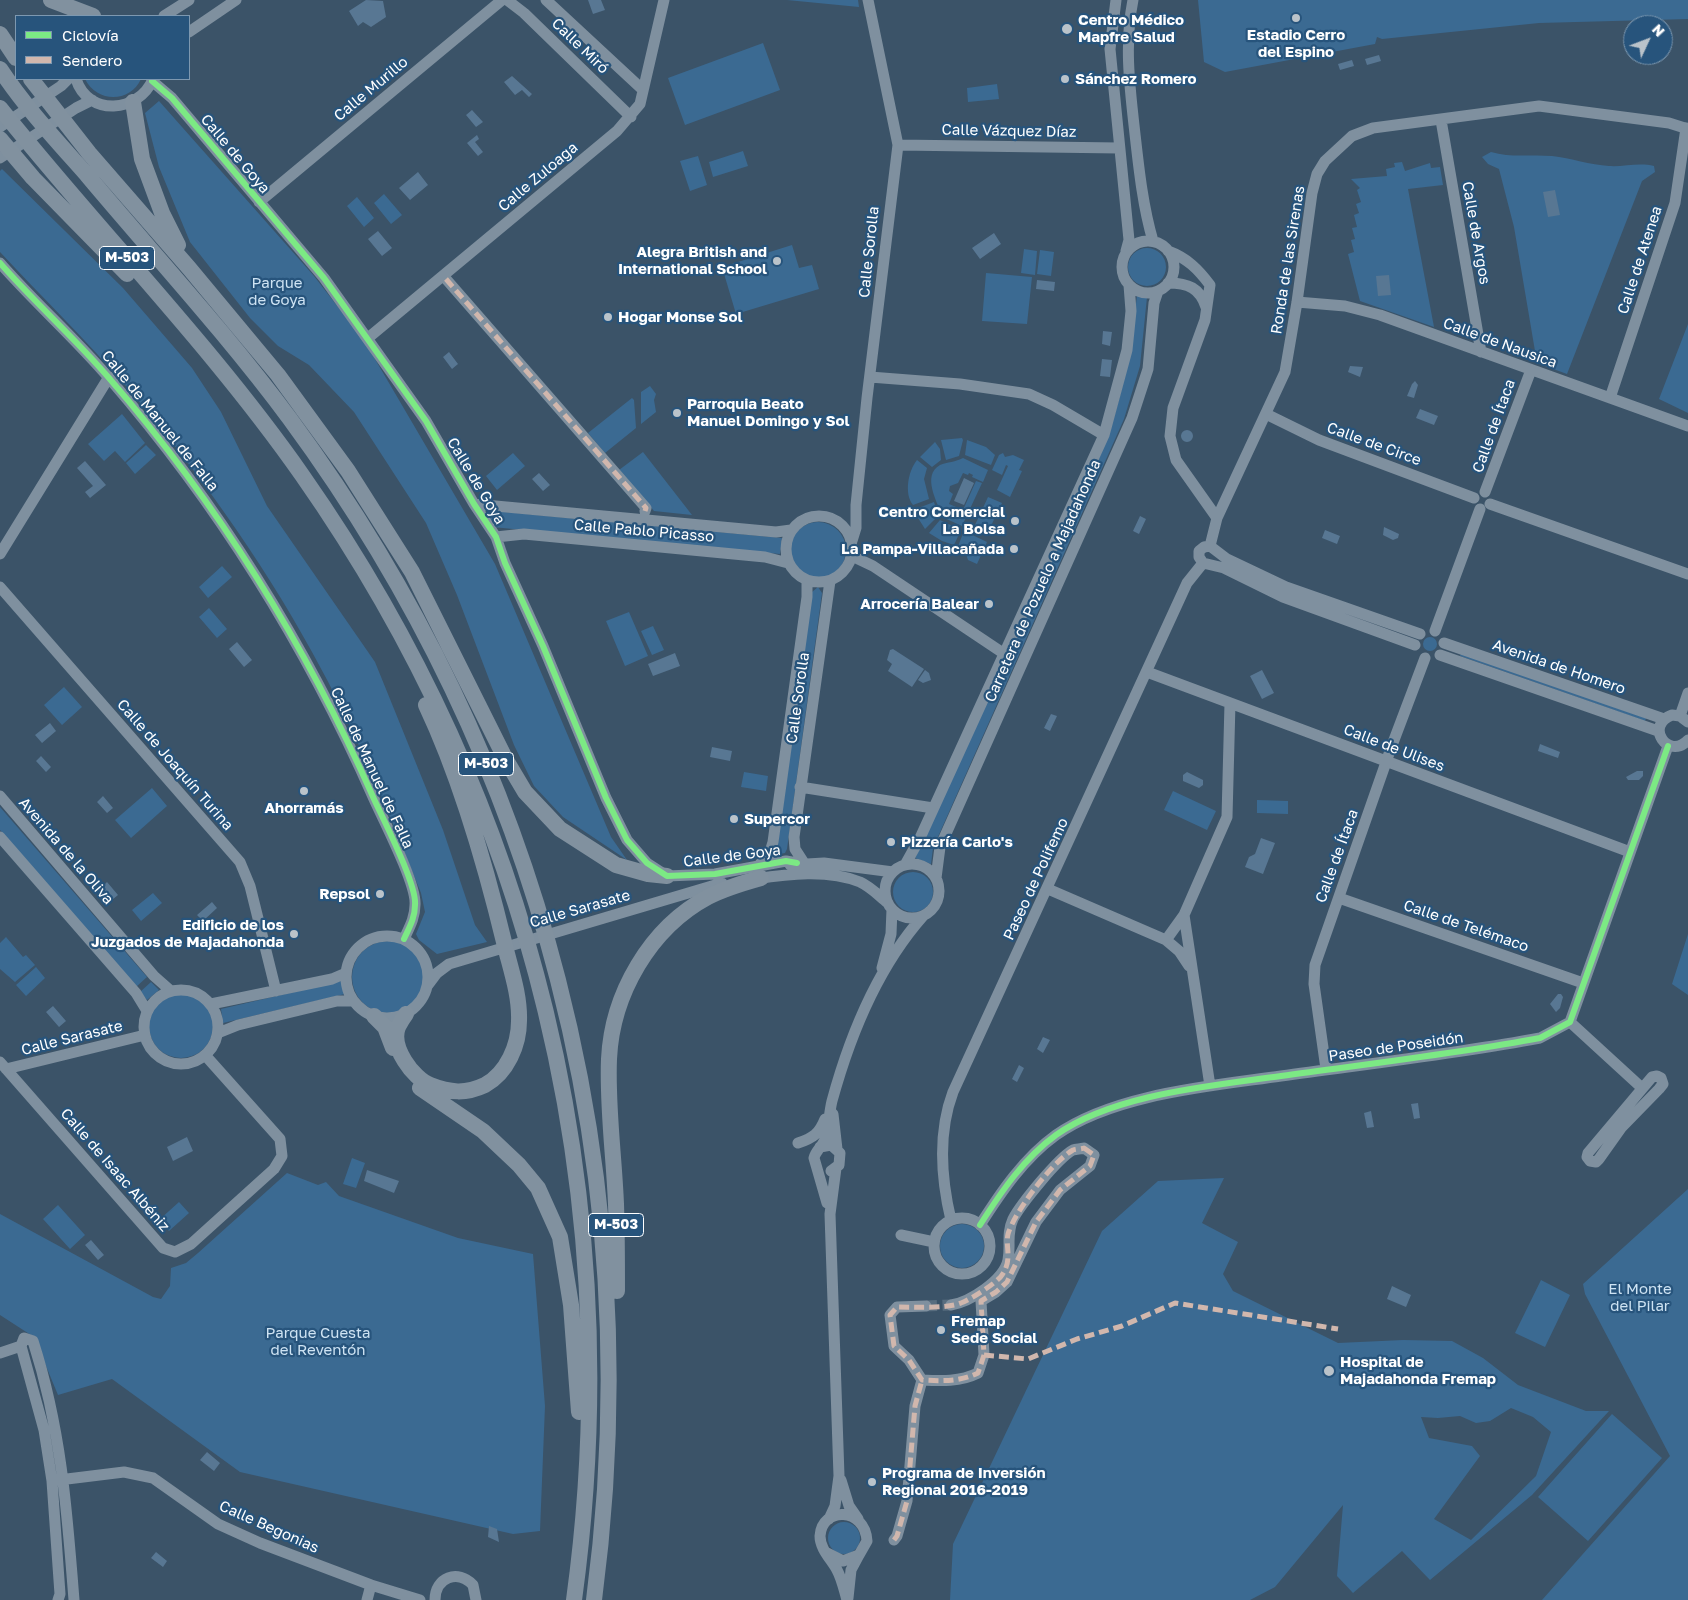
<!DOCTYPE html>
<html>
<head>
<meta charset="utf-8">
<style>
  body { margin:0 }
  #map { position:relative; width:1688px; height:1600px; overflow:hidden; background:#3b5368; font-family:"Golos Text",sans-serif }
  canvas { display:block }
  .legend { position:absolute; left:15px; top:15px; width:175px; height:65px; box-sizing:border-box; background:#27547c; border:1px solid #7d98b0; margin:0; padding:6px 9px; list-style:none; font-size:15px; color:#fff }
  .legend li { display:flex; align-items:center; gap:10px; height:25px }
  .legend b { width:25px; border:1px solid #7d98b0 }
  .north { position:absolute; left:1623px; top:15px; width:50px; height:50px; box-sizing:border-box; background:#27547c; border:1px solid #7d98b0; border-radius:50%; rotate:47deg; font-size:14px; font-weight:700; line-height:20px; text-align:center; color:#fff }
  .north::after { content:''; display:block; margin:auto; width:18px; height:22px; background:#bac3ca; clip-path:polygon(50% 0,100% 100%,50% 72%,0 100%) }
</style>
</head>
<body>
<div id="map">
<canvas width="1688" height="1600"></canvas>
<ul class="legend">
<li><b style="height:6px;background:#7ce984"></b>Ciclovía</li>
<li><b style="height:6px;background:#d1b7ad"></b>Sendero</li>
</ul>
<div class="north">N</div>
</div>
<script>
const ctx = document.querySelector('canvas').getContext('2d');
ctx.lineJoin = 'round';
function fillPath(path, color) {
  ctx.fillStyle = color;
  ctx.fill(path, 'evenodd');
}
function stroke(path, color, width, dash) {
  ctx.strokeStyle = color;
  ctx.lineWidth = width;
  ctx.lineCap = dash ? 'butt' : 'round';
  ctx.setLineDash(dash || []);
  ctx.stroke(path);
}
function drawText(font, color, halo, rows, align = 'center') {
  ctx.font = font + ' "Golos Text",sans-serif';
  ctx.lineWidth = 4.5;
  ctx.setLineDash([]);
  ctx.textBaseline = 'middle';
  ctx.strokeStyle = halo;
  ctx.fillStyle = color;
  for (const [text, x, y, turn = 0] of rows) {
    ctx.save();
    ctx.translate(x, y);
    ctx.rotate((+turn || 0) * Math.PI / 180);
    ctx.textAlign = isNaN(turn) ? turn : align;
    if (halo) ctx.strokeText(text, 0, 0);
    ctx.fillText(text, 0, 0);
    ctx.restore();
  }
}
fillPath(new Path2D(`
  M787,0H858L859,7Z
  M1198,0H1688V19L1539,23L1382,39L1377,37L1375,44L1225,72L1204,62Z
  M763,43L780,90L685,125L668,78Z
  M85,79H141C130,103 97,103 85,79Z
  M997,84L999,99L968,102L967,88Z
  M159,101L314,276L365,342L495,564L611,837L627,860L563,817L534,786L514,745L457,595L426,523L354,412L309,365L278,346L250,318L190,242L159,167L145,113Z
  M743,151L748,166L713,177L709,162Z
  M1491,152C1511,158 1531,154 1552,156C1571,158 1590,165 1609,166C1624,167 1639,162 1654,166L1655,172L1642,181L1567,374L1534,362L1535,351L1514,227L1499,169L1488,164L1482,157Z
  M698,156L707,185L690,191L680,161Z
  M1402,162L1405,171L1430,163L1431,168L1440,167L1443,185L1408,189L1434,327L1360,301L1348,254L1354,252L1351,240L1355,239L1352,228L1357,227L1354,215L1359,213L1356,204L1361,202L1357,190L1360,188L1351,179L1387,176L1386,169L1395,167L1394,163Z
  M2,169L123,288L192,368L221,412L267,506L375,662L443,830L475,925L487,942L437,954L419,940L416,934L425,912L421,893C388,811 355,729 312,652C260,557 195,467 125,385C85,339 41,296 0,252V171Z
  M384,194L402,215L391,224L374,203Z
  M357,197L374,218L364,227L347,206Z
  M792,245L799,268L812,265L819,289L736,314L722,267Z
  M1128 267a19 19 0 1 1 38 0a19 19 0 1 1-38 0Z
  M1024,249L1037,251L1035,275L1021,273Z
  M1040,250L1054,252L1051,276L1037,274Z
  M986,273L1032,277L1027,324L982,321Z
  M1137,295L1147,297L1140,366L1124,419L933,848L931,864L915,858L1108,436C1124,389 1132,344 1137,295Z
  M1688,324V413L1659,399Z
  M650,386L656,394L654,400L656,412L641,424V392Z
  M632,398L634,400L636,428L605,453L588,433Z
  M122,414L145,443L125,462L115,451L104,461L88,444Z
  M962,438L963,440L959,456L946,460L941,440Z
  M967,440L986,447L995,455L991,465L965,455Z
  M935,442L940,449L941,460L932,467L920,457Z
  M146,445L156,455L135,474L126,463Z
  M643,452L692,515L654,511L619,470Z
  M513,453L525,466L497,490L486,476Z
  M1003,453L1005,457L1013,455L1024,460L1019,470L1022,471L1010,497L997,490L1008,466L1006,465L1002,475L992,470L999,455Z
  M963,458L988,470L983,482L972,477L973,475L969,473L968,475L963,473L958,483L950,486L949,491L953,494L949,504L963,510L976,481L982,483L962,526L942,517C938,502 921,476 940,465C947,462 956,462 963,458Z
  M917,460L927,468L924,479L929,499L913,505C904,494 908,471 917,460Z
  M988,497L1002,503L988,532L975,525Z
  M934,502L938,516L925,529L913,510Z
  M494,511L782,538L780,554L492,527L487,514Z
  M940,520L961,530L954,545L942,541L929,533Z
  M790 550a28 28 0 1 1 56 0a28 28 0 1 1-56 0Z
  M964,531L987,542L977,564L968,560L965,551L958,546Z
  M222,566L232,577L208,598L199,587Z
  M818,587L822,593L787,849L785,853L780,854L777,849L812,592Z
  M209,608L227,629L217,638L199,617Z
  M629,612L648,656L625,666L606,621Z
  M653,626L664,650L652,655L641,631Z
  M1423 644a7 7 0 1 1 14 0a7 7 0 1 1-14 0Z
  M1461,653L1646,718L1645,721L1460,656Z
  M64,687L82,707L62,725L44,705Z
  M744,772L768,776L766,791L741,787Z
  M152,788L167,806L131,838L115,820Z
  M1173,791L1216,811L1207,830L1164,810Z
  M1257,800L1288,801V814L1257,813Z
  M0,807L147,977L136,987L0,830Z
  M893 892a20 20 0 1 1 40 0a20 20 0 1 1-40 0Z
  M153,893L162,903L141,921L132,910Z
  M1688,934V995L1672,984Z
  M6,937L23,957L26,955L35,965L15,982L0,969V943Z
  M352 977a36 36 0 1 1 72 0a36 36 0 1 1-72 0Z
  M36,967L45,978L26,996L16,985Z
  M341,981L345,994L223,1023L221,1009Z
  M151,982L159,990L147,1000L140,992Z
  M149 1026a32 32 0 1 1 64 0a32 32 0 1 1-64 0Z
  M352,1158L365,1163L356,1188L343,1184Z
  M287,1173L318,1185L326,1182L339,1196L458,1238L533,1254L545,1406L540,1531L513,1534L240,1472L112,1379L58,1395L34,1337L0,1315V1214L153,1297L161,1299L170,1286L171,1268L186,1263L198,1253Z
  M1224,1178L1202,1223L1238,1242L1223,1274L1233,1291L1338,1343L1403,1340L1452,1341L1483,1358L1518,1385L1586,1411H1609L1532,1495L1430,1580L1402,1551L1353,1593L1337,1576L1343,1505L1275,1587L1250,1600H950L953,1544L1102,1231L1158,1181ZM1511,1408L1533,1417L1551,1432L1536,1476L1471,1540L1434,1519L1480,1456L1472,1446L1429,1438L1421,1417L1438,1418L1460,1416L1476,1423L1490,1421Z
  M1688,1189V1600H1542L1670,1456L1585,1294L1583,1284Z
  M179,1202L189,1213L169,1231L159,1220Z
  M58,1205L85,1235L70,1249L43,1219Z
  M940 1246a22 22 0 1 1 44 0a22 22 0 1 1-44 0Z
  M1541,1280L1570,1295L1545,1347L1515,1333Z
  M1612,1414L1662,1458L1588,1541L1538,1497Z
  M828 1538a16 16 0 1 1 32 0a16 16 0 1 1-32 0Z`), '#3b6a92');
fillPath(new Path2D(`
  M366,0L383,1L386,17L371,27L363,22L358,26L349,11Z
  M588,0H601L605,10L593,14Z
  M1379,55L1381,61L1367,65L1365,59Z
  M1352,60L1354,66L1340,70L1338,64Z
  M512,76L532,94L529,97L522,90L515,95L504,82Z
  M472,110L483,122L476,127L466,115Z
  M477,135L479,139L475,142L483,152L478,156L467,143Z
  M418,172L428,185L410,200L399,188Z
  M1555,190L1560,215L1548,217L1543,192Z
  M378,231L392,248L382,256L368,239Z
  M994,233L1001,244L980,259L972,248Z
  M1389,275L1391,295L1378,296L1376,276Z
  M1037,280L1055,282L1054,291L1036,289Z
  M1103,331L1112,332L1110,346L1102,344Z
  M449,352L458,364L452,369L443,357Z
  M1102,359L1112,360L1110,377L1100,376Z
  M1350,366L1363,367L1360,377L1348,372Z
  M1415,381L1418,385L1414,398L1407,396L1412,384Z
  M1420,409L1438,416L1434,425L1416,418Z
  M1181 436a6 6 0 1 1 12 0a6 6 0 1 1-12 0Z
  M85,461L106,485L90,498L85,492L93,486L77,468Z
  M539,473L550,485L543,491L532,479Z
  M964,478L974,483L964,505L954,501Z
  M1140,516L1146,519L1139,534L1133,531Z
  M1384,527L1399,534L1398,538L1393,540L1383,535Z
  M1325,530L1340,536L1337,544L1322,538Z
  M237,642L252,660L244,667L229,649Z
  M893,649L924,669L912,687L888,671L892,664L887,660L890,650Z
  M675,653L680,666L653,676L648,664Z
  M925,670L929,673L931,680L923,683L918,680Z
  M1262,670L1274,693L1262,699L1250,676Z
  M1051,714L1057,716L1050,731L1044,728Z
  M50,723L56,731L42,743L35,735Z
  M1540,744L1560,752L1558,758L1538,751Z
  M712,747L732,751L730,761L710,757Z
  M41,756L51,767L46,772L36,761Z
  M1637,771H1643V776L1639,780H1628L1626,777Z
  M1187,772L1203,780V785L1199,788L1183,781V775Z
  M103,796L113,808L107,813L97,802Z
  M1261,838L1275,843L1263,874L1245,867L1249,857L1255,854Z
  M107,882L118,895L112,900L101,888Z
  M212,902L217,908L203,921L197,915Z
  M1558,994H1561L1563,997L1560,1008L1556,1012L1550,1004Z
  M53,1006L66,1021L59,1027L46,1012Z
  M1043,1037L1050,1040L1043,1053L1037,1049Z
  M1019,1065L1024,1068L1017,1082L1012,1079Z
  M1418,1103L1420,1118L1414,1119L1411,1104Z
  M1371,1111L1374,1127L1367,1128L1364,1113Z
  M187,1137L193,1151L173,1161L167,1147Z
  M367,1170L399,1181L394,1193L364,1181Z
  M91,1240L104,1255L98,1260L85,1245Z
  M1392,1286L1411,1295L1406,1307L1387,1299Z
  M207,1452L220,1463L214,1471L200,1460Z
  M489,1526L497,1529L499,1542L488,1537Z
  M156,1552L167,1561L163,1567L151,1558Z`), '#587793');
stroke(new Path2D(`
  M926,1306L951,1305`), '#586d7f', 11, [11, 5.5]);
stroke(new Path2D(`
  M507,0L524,13L631,117
  M546,0L643,90
  M1116,0L1110,49L1129,240L1126,251
  M1133,0C1124,45 1130,89 1135,134C1139,170 1143,207 1153,241
  M164,16L189,0
  M189,32L236,0
  M76,79C88,117 139,113 153,79
  M152,81L172,98L324,278L426,421L474,504L496,537L505,563L543,646L606,798L627,840L647,863L667,876L715,874L786,861L797,863
  M1441,120L1481,352
  M0,127L61,86L68,79
  M898,145L1119,148
  M0,158L76,108L92,100
  M259,202L502,0
  M1122 267a26 26 0 1 1 52 0a26 26 0 1 1-52 0Z
  M1168,251C1187,258 1198,269 1210,285L1205,320L1173,408L1170,436L1176,460L1217,518
  M0,263C35,303 75,338 109,378C218,504 307,647 374,799C384,821 417,885 415,905C415,918 409,928 404,939
  M446,279L646,508L645,511
  M1168,283C1188,283 1200,288 1206,307
  M1297,302L1345,306L1380,315L1688,426
  M368,338L617,131L640,104L664,0
  M870,377L960,384L1029,394L1053,405L1104,435
  M1610,398L1675,203L1686,128
  M1266,414L1319,440L1474,498
  M1485,492L1531,370
  M474,504L776,532L791,530
  M1490,504L1688,574
  M786 549a33 33 0 1 1 66 0a33 33 0 1 1-66 0Z
  M496,537L524,534L765,557L788,563
  M852,541L856,528V505L867,398L898,145L868,0
  M1210,546L1217,518L1285,372L1297,302L1312,193L1317,174L1325,161L1352,136L1373,128L1539,106L1669,123L1688,129
  M0,554L109,377
  M852,556L873,566L1003,653
  M0,587L240,862L250,886L276,991
  M1435,631L1480,509
  M1444,643L1664,719
  M1415,645L1283,597L1224,568L1203,563L1199,557V551L1204,547L1210,546L1227,559L1286,587L1420,634
  M1440,655L1658,731
  M1147,672L1630,852
  M1680,716L1688,693
  M1688,722L1680,716L1672,715C1644,725 1668,761 1688,740
  M800,787L933,808
  M0,796L154,976L171,991
  M0,837L136,993L147,1011
  M804,863L795,849L794,837L830,581
  M885 891a27 27 0 1 1 54 0a27 27 0 1 1-54 0Z
  M760,864L769,855L773,842L807,597V580
  M790,865L824,863L893,872
  M905,865L920,838L1104,435L1127,350L1131,311L1129,285
  M936,878L940,847L1132,418L1148,369L1154,303L1158,291
  M755,879C788,874 828,869 860,882C871,887 879,896 888,903
  M1048,889L1166,940L1179,951L1189,966
  M1339,898L1583,983
  M1184,915L1210,1086
  M346 977a41 41 0 1 1 82 0a41 41 0 1 1-82 0Z
  M1166,940L1184,915L1227,817L1230,703
  M882,968L891,934L892,909
  M428,985L437,973L449,964L722,883
  M144 1027a37 37 0 1 1 74 0a37 37 0 1 1-74 0Z
  M211,1004L332,979L346,973
  M1570,1022L1642,1088
  M218,1033L238,1025L337,1001H353
  M0,1062L163,1248L175,1252L191,1244L274,1169L282,1156L280,1139L205,1055
  M6,1069L145,1035
  M1326,1069L1314,984L1315,965L1391,748L1425,658
  M1657,1076L1661,1078L1663,1084L1659,1089L1621,1128L1599,1159L1596,1162L1590,1161L1587,1157L1588,1153L1652,1077Z
  M833,1114L837,1149
  M798,1143C813,1138 819,1134 825,1119
  M820,1147L831,1145L840,1153L839,1165L831,1171
  M827,1203L814,1158C816,1150 823,1146 825,1139C829,1127 829,1113 832,1101C850,1035 877,968 923,916
  M934 1246a28 28 0 1 1 56 0a28 28 0 1 1-56 0Z
  M951,1220C941,1178 938,1132 953,1092L1187,583L1203,563
  M980,1225C1001,1192 1024,1158 1056,1135C1114,1094 1211,1086 1281,1076C1367,1064 1454,1054 1540,1038L1570,1022L1668,746
  M901,1235L934,1242
  M926,1306L897,1307L890,1315L894,1346L909,1360L922,1380C941,1381 960,1382 978,1373L984,1355L981,1301L996,1292L1007,1282L1036,1222L1060,1190L1090,1166L1094,1155L1084,1148C1081,1149 1076,1149 1073,1150C1058,1158 1021,1204 1013,1219C1006,1235 1011,1244 1008,1260C1004,1280 970,1302 951,1305
  M0,1353L21,1346
  M59,1480L124,1472L153,1478L218,1524L260,1543L371,1585L420,1600
  M841,1480L849,1506L858,1519
  M829,1519L835,1506L839,1476L830,1214L836,1168
  M894,1540L897,1536L907,1501L915,1406L922,1380
  M827,1553L843,1561L859,1555L867,1541C865,1507 822,1506 820,1536C820,1549 831,1559 837,1570C842,1579 844,1590 847,1600
  M848,1598L851,1570L859,1555
  M58,1600L60,1594L52,1481L44,1430L21,1346L24,1338L33,1341C61,1428 67,1509 74,1600
  M367,1600L371,1585
  M435,1600C435,1577 458,1569 473,1585L476,1600`), '#7f909f', 11);
stroke(new Path2D(`
  M51,0L93,16
  M0,34L16,58
  M0,69C25,107 57,141 87,175C155,256 227,334 290,419C543,763 650,1176 594,1600
  M31,79L89,153L189,268L278,375L348,471L412,572L506,760L525,792L560,829L616,865L648,874L667,876
  M133,102L142,159L162,213L178,245
  M0,108C99,232 211,345 302,475C534,806 629,1199 574,1600
  M0,139L33,178L127,274
  M406,1014C403,1018 400,1023 398,1027C390,1047 413,1078 430,1085C450,1093 466,1094 485,1085C507,1073 519,1045 519,1021C520,996 511,970 505,946C486,867 461,779 426,705
  M374,1016L385,1027L393,1048
  M420,1088L483,1131L519,1165L538,1188L560,1237L571,1305L579,1412
  M617,1291C617,1262 617,1233 616,1204C614,1155 607,1107 609,1059C612,994 650,928 708,897C725,888 743,883 761,878`), '#81919f', 16);
stroke(new Path2D(`
  M446,279L646,508L645,511
  M1084,1148L1094,1155L1090,1166L1060,1190L1036,1222L1007,1282L996,1292L981,1301L984,1355L978,1373C960,1382 941,1381 922,1380L909,1360L894,1346L890,1315L897,1307C913,1307 947,1309 961,1303C970,1300 998,1282 1002,1275C1013,1259 1005,1247 1008,1234C1015,1211 1052,1162 1073,1150C1076,1149 1081,1149 1084,1148Z
  M984,1355L1028,1359L1077,1339L1122,1326L1175,1303L1338,1329
  M894,1540L897,1536L907,1501L915,1406L922,1380`), '#d1b7ad', 5, [10, 5]);
stroke(new Path2D(`
  M153,79L152,81L172,98L324,278L426,421L474,504L496,537L505,563L543,646L606,798L627,840L647,863L667,876L715,874L786,861L797,863
  M0,263C35,303 75,338 109,378C218,504 307,647 374,799C384,821 417,885 415,905C415,918 409,928 404,939
  M980,1225C1001,1192 1024,1158 1056,1135C1114,1094 1211,1086 1281,1076C1367,1064 1454,1054 1540,1038L1570,1022L1668,746`), '#7ce984', 6);
for (const [x, y, r, color] of [
  [1296,18,5,"#bac3ca"],
  [1067,29,6,"#bac3ca"],
  [1065,79,5,"#bac3ca"],
  [777,261,5,"#bac3ca"],
  [608,317,5,"#bac3ca"],
  [677,413,5,"#bac3ca"],
  [1015,521,5,"#bac3ca"],
  [1014,549,5,"#bac3ca"],
  [989,604,5,"#bac3ca"],
  [304,791,5,"#bac3ca"],
  [734,819,5,"#bac3ca"],
  [891,842,5,"#bac3ca"],
  [380,894,5,"#bac3ca"],
  [294,934,5,"#bac3ca"],
  [941,1330,5,"#bac3ca"],
  [1329,1371,6,"#bac3ca"],
  [872,1482,5,"#bac3ca"]
]) {
  const dot = new Path2D();
  dot.arc(x, y, r, 0, 2 * Math.PI);
  ctx.fillStyle = color;
  ctx.fill(dot);
  stroke(dot, '#27547c', 2);
}
for (const [x, y, w] of [
  [127,258,55],
  [486,764,55],
  [616,1225,55]
]) {
  const box = new Path2D();
  box.roundRect(x - w / 2, y - 11.5, w, 23, 4);
  ctx.fillStyle = '#27547c';
  ctx.fill(box);
  stroke(box, '#fff', 1);
}
drawText('bold 14px', '#fff', null, [
  ["M-503",127,258],
  ["M-503",486,764],
  ["M-503",616,1225]
]);
drawText('bold 15px', '#fff', '#27547c', [
  ["Centro Médico",1078,20],
  ["Mapfre Salud",1078,37],
  ["Estadio Cerro",1296,35,"center"],
  ["del Espino",1296,52,"center"],
  ["Sánchez Romero",1075,79],
  ["Alegra British and",767,252,"right"],
  ["International School",767,269,"right"],
  ["Hogar Monse Sol",618,317],
  ["Parroquia Beato",687,404],
  ["Manuel Domingo y Sol",687,421],
  ["Centro Comercial",1005,512,"right"],
  ["La Bolsa",1005,529,"right"],
  ["La Pampa-Villacañada",1004,549,"right"],
  ["Arrocería Balear",979,604,"right"],
  ["Ahorramás",304,808,"center"],
  ["Supercor",744,819],
  ["Pizzería Carlo's",901,842],
  ["Repsol",370,894,"right"],
  ["Edificio de los",284,925,"right"],
  ["Juzgados de Majadahonda",284,942,"right"],
  ["Fremap",951,1321],
  ["Sede Social",951,1338],
  ["Hospital de",1340,1362],
  ["Majadahonda Fremap",1340,1379],
  ["Programa de Inversión",882,1473],
  ["Regional 2016-2019",882,1490]
], 'left');
drawText('15px', '#fff', '#27547c', [
  ["Calle Miró",580,46,44],
  ["Calle Murillo",371,89,-40],
  ["Calle Vázquez Díaz",1009,131,1],
  ["Calle de Goya",235,154,50],
  ["Calle Zuloaga",538,177,-40],
  ["Calle de Argos",1476,233,80],
  ["Calle Sorolla",869,252,-84],
  ["Ronda de las Sirenas",1288,260,-81],
  ["Calle de Atenea",1640,260,-72],
  ["Calle de Nausica",1500,343,20],
  ["Calle de Manuel de Falla",160,421,51],
  ["Calle de Ítaca",1494,426,-70],
  ["Calle de Circe",1374,444,20],
  ["Calle de Goya",476,481,59],
  ["Calle Pablo Picasso",644,531,5],
  ["Carretera de Pozuelo a Majadahonda",1043,581,-66],
  ["Avenida de Homero",1559,667,19],
  ["Calle Sorolla",798,698,-82],
  ["Calle de Ulises",1394,748,21],
  ["Calle de Joaquín Turina",175,765,49],
  ["Calle de Manuel de Falla",372,768,65],
  ["Avenida de la Oliva",66,851,49],
  ["Calle de Goya",732,856,-7],
  ["Calle de Ítaca",1337,856,-70],
  ["Paseo de Polifemo",1036,879,-65],
  ["Calle Sarasate",580,909,-16],
  ["Calle de Telémaco",1466,926,19],
  ["Calle Sarasate",72,1038,-14],
  ["Paseo de Poseidón",1396,1047,-8],
  ["Calle de Isaac Albéniz",115,1170,49],
  ["Calle Begonias",269,1527,24]
]);
drawText('15px', '#cee3f3', '#27547c', [
  ["Parque",277,283],
  ["de Goya",277,300],
  ["El Monte",1640,1289],
  ["del Pilar",1640,1306],
  ["Parque Cuesta",318,1333],
  ["del Reventón",318,1350]
]);
</script>
</body>
</html>
